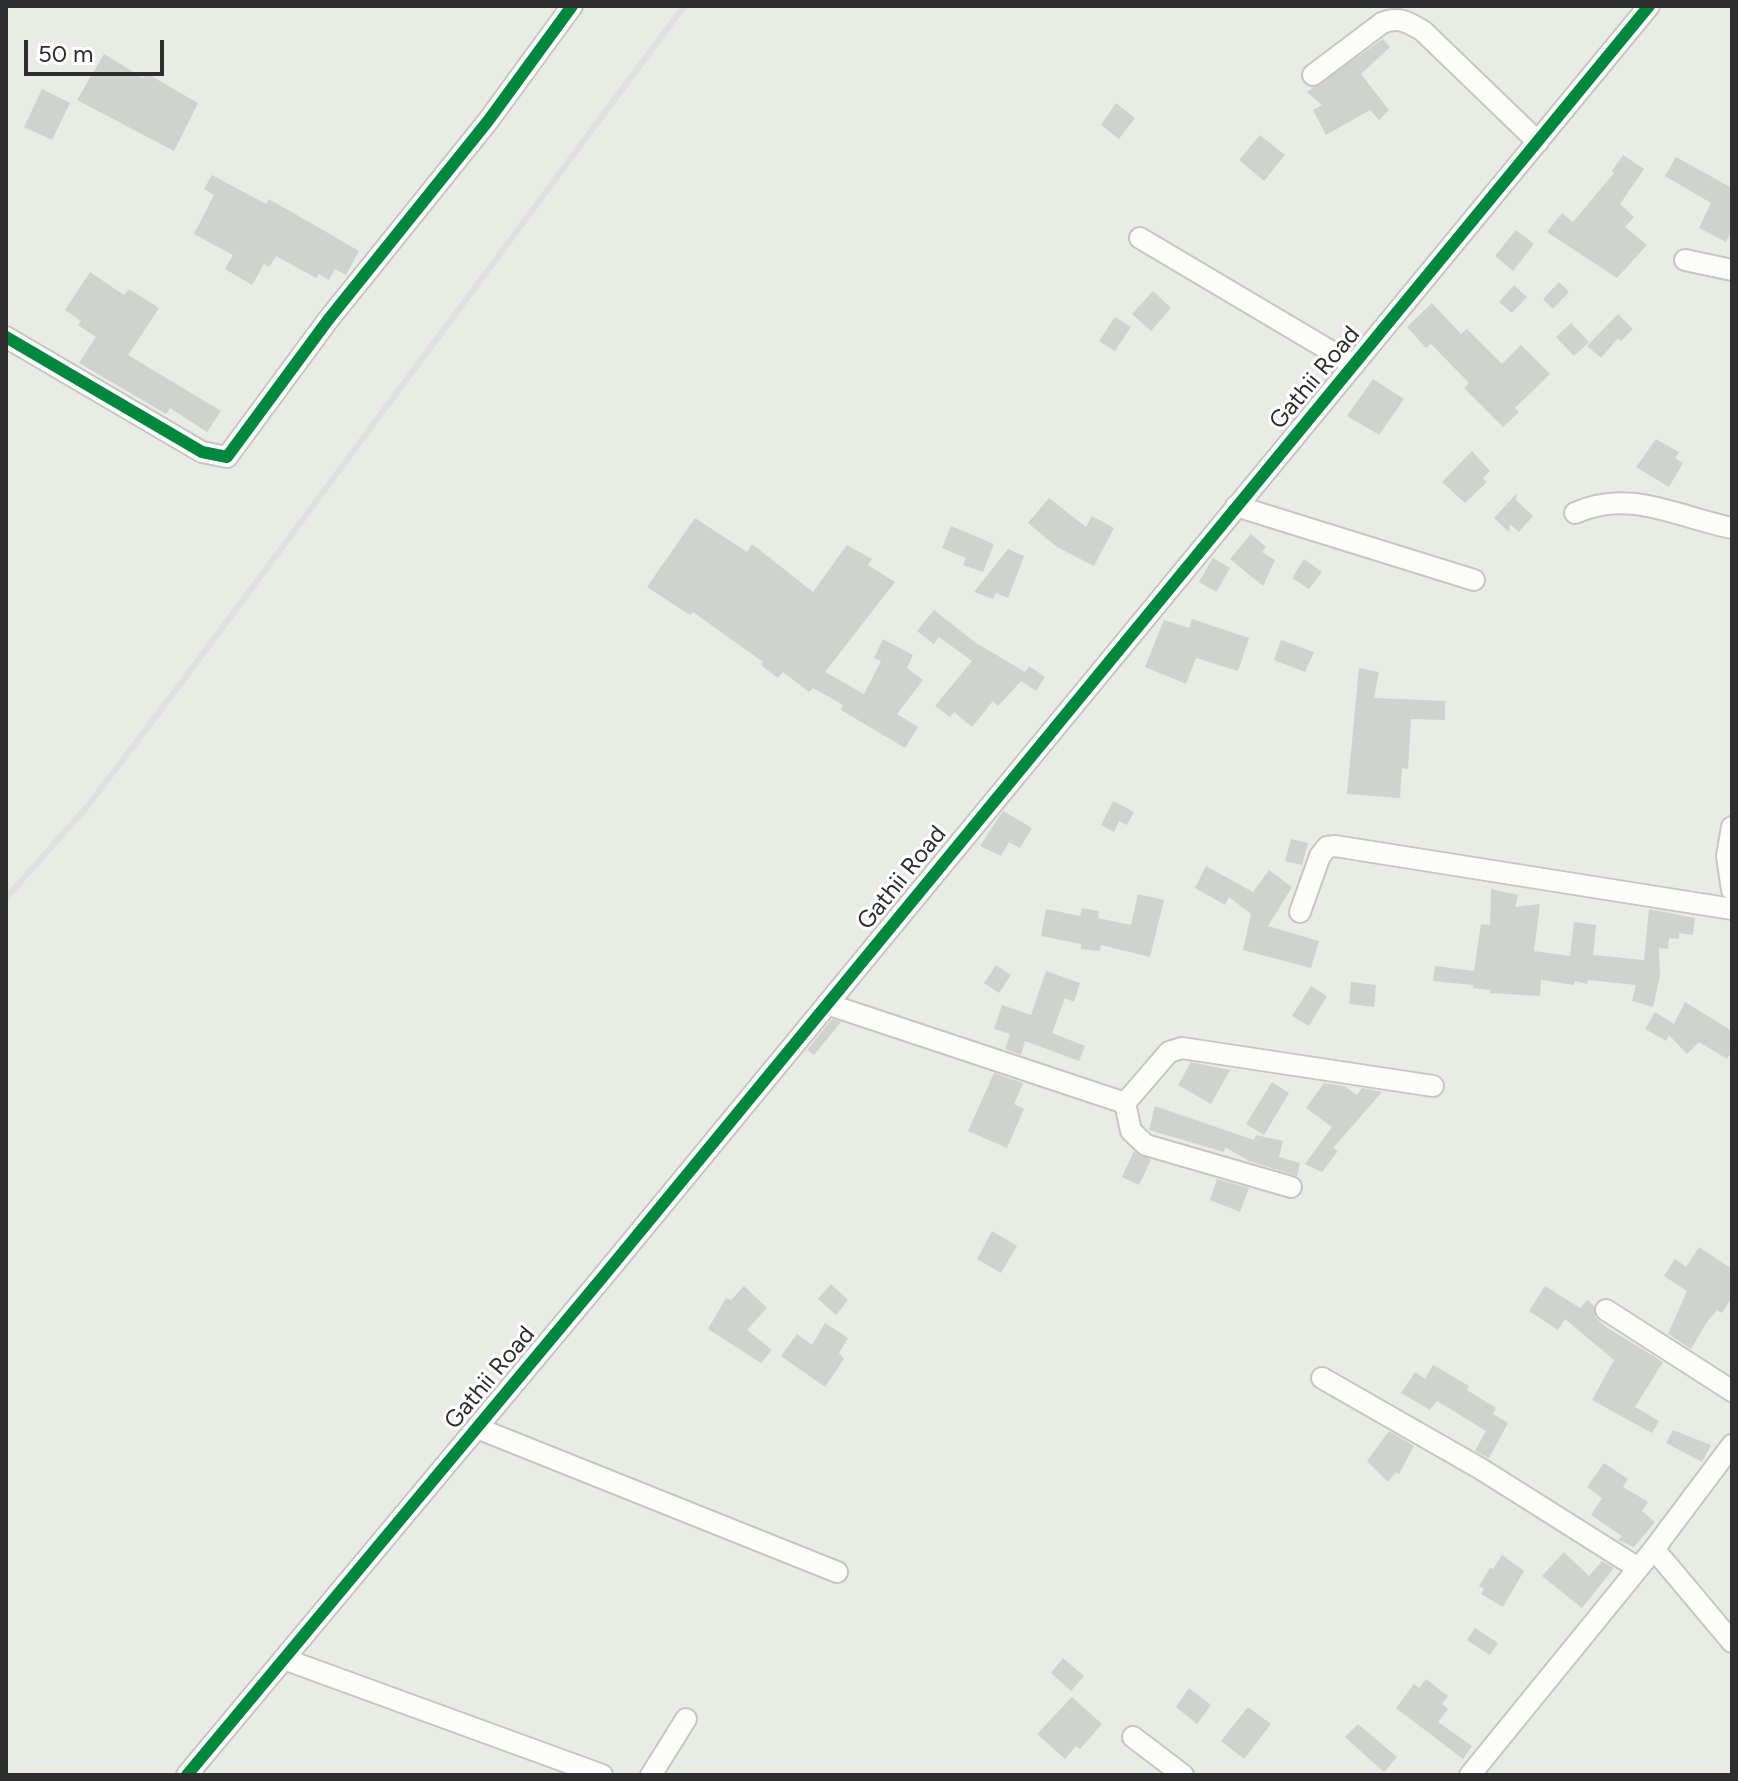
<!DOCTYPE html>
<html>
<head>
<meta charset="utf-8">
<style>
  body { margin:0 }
  #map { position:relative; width:1738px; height:1781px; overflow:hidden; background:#e9ebe5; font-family:Figtree,sans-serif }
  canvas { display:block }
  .frame { position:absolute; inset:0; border:8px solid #2e2e2e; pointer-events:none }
  .scale { position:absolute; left:24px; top:40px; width:140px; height:36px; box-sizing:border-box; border:4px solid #2e2e2e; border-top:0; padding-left:10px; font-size:24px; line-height:28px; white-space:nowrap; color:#2e2e2e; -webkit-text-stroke:6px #fff; paint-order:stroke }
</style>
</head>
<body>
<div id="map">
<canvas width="1738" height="1781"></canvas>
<div class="frame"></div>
<div class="scale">50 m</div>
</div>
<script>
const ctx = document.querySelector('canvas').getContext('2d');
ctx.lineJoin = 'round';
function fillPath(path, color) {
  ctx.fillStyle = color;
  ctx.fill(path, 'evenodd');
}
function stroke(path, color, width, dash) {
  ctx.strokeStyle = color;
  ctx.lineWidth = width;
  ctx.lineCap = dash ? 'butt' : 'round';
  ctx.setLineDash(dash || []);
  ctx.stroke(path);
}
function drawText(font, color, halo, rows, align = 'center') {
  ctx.font = font + ' Figtree,sans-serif';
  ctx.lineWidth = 6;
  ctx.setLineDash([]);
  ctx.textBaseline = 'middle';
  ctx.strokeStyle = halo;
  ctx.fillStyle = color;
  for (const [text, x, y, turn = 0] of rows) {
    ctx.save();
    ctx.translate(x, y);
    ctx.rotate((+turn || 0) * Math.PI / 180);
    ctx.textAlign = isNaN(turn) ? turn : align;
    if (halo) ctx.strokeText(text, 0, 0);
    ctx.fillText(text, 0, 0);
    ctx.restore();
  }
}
fillPath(new Path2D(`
  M1383,39L1390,47L1361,74L1389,110L1379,120L1370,110L1326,135L1313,110L1322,105L1307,92Z
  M104,54L143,78L146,73L198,103L174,151L77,100Z
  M42,89L70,103L52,140L24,127Z
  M1116,103L1135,118L1119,139L1101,125Z
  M1260,135L1285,155L1264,181L1239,160Z
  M1623,155L1644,169L1620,204L1634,217L1625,227L1647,245L1617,278L1547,232L1562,213L1573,222L1614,173L1612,171Z
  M1676,157L1732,188V231L1726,242L1699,228L1711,203L1665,176Z
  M212,175L266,204L269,199L359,251L346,275L335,269L329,280L319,274L316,278L276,256L269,267L264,264L252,285L225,269L233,255L194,234L214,195L204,189Z
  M1516,230L1534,244L1513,271L1495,256Z
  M90,272L124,295L129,289L159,308L128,355L221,411L207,432L170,408L166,414L79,363L96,337L78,325L81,321L65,310Z
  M1559,282L1569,292L1553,309L1543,299Z
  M1514,285L1527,297L1512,313L1499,302Z
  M1153,291L1171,308L1151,331L1132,314Z
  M1432,303L1461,334L1467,329L1502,364L1521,345L1550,374L1515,408L1519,412L1503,427L1464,388L1469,383L1431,344L1426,348L1407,327Z
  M1618,314L1633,329L1621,341L1618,338L1601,358L1587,346Z
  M1115,317L1131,327L1115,351L1099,341Z
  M1571,323L1589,342L1574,356L1556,337Z
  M1373,379L1404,399L1379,435L1347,416Z
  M1656,439L1679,452L1675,458L1683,463L1669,487L1636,467Z
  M1472,451L1490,471L1483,478L1487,482L1465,503L1442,482Z
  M1517,493L1516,500L1533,516L1519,532L1510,524L1509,532L1494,518Z
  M1049,498L1086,527L1092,516L1114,528L1094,566L1057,547L1028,523Z
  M695,518L747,552L752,544L813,592L847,545L872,559L868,565L895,582L825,672L864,694L881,661L874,658L883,639L913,655L907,668L923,680L897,714L918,727L905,748L841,710L843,705L813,688L809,692L783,672L778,678L761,665L763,662L693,612L690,615L647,587Z
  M951,526L994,544L983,572L963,565L966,558L942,548Z
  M1251,534L1266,547L1262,552L1275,560L1263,586L1230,559Z
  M1008,549L1024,556L1008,598L996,593L993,599L974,592Z
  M1213,558L1230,568L1216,592L1199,582Z
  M1304,559L1322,572L1309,589L1292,578Z
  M934,610L976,643L1025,672L1029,666L1045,677L1036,691L1021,681L998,706L993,701L972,727L954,712L950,717L935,706L972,661L939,637L934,644L917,631Z
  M1192,619L1249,638L1238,671L1196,658L1186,684L1145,667L1164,620L1189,628Z
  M1281,640L1314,652L1305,672L1274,660Z
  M1359,668L1379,672L1374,698L1445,701V720L1411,719L1408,769L1402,768L1400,798L1347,794Z
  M1113,801L1134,812L1127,825L1119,821L1114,832L1101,825Z
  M1003,811L1032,828L1020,848L1009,842L1001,856L980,846Z
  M1291,839L1308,843L1302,865L1285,861Z
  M1206,866L1253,892L1269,870L1292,887L1268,926L1319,941L1311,968L1243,950L1251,914L1229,897L1225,905L1195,888Z
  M1491,889L1518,895L1515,907L1540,904L1534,951L1570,956L1574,922L1596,925L1593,955L1644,960L1649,909L1695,918L1693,935L1679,933V939L1669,938L1668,949L1659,948L1660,976L1653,1007L1632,1001L1636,985L1588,980L1587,984L1575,981L1574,985L1541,980L1540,996L1490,993L1491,990L1473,988V985L1433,981L1435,966L1474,971L1481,924L1490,925Z
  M1138,894L1164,900L1150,957L1101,945L1100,951L1081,949V944L1041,936L1046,909L1080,916L1082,908L1099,911L1098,918L1131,925Z
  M996,965L1011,975L999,993L984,983Z
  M1046,971L1080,983L1074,1002L1065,998L1052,1033L1085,1046L1079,1061L1025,1041L1021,1055L1005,1049L1010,1034L994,1029L1002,1005L1031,1015Z
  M1351,982L1376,985L1374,1007L1349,1004Z
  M1311,986L1327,996L1309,1026L1292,1016Z
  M1685,1002L1732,1031V1051L1727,1059L1699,1042L1687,1054L1669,1035L1666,1041L1645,1029L1655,1012L1674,1024Z
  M832,1019L841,1022L814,1055L807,1050Z
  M1191,1062L1230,1070L1211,1104L1178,1085Z
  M994,1073L1023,1083L1014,1104L1024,1109L1007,1148L968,1131Z
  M1272,1082L1289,1093L1264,1135L1246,1124Z
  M1324,1083L1344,1086L1357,1095L1362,1088L1382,1092L1333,1148L1338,1151L1322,1172L1305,1164L1332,1127L1306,1108Z
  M1155,1106L1254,1140L1256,1135L1283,1141L1279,1157L1300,1163L1297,1176L1249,1161L1225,1147L1224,1152L1149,1130Z
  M1134,1151L1151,1160L1139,1185L1122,1177Z
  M1217,1179L1249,1188L1240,1212L1210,1200Z
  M992,1231L1017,1246L1001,1273L977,1259Z
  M1699,1247L1732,1269V1297L1722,1313L1717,1310L1707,1322L1691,1349L1668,1334L1687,1291L1664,1276L1675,1259L1686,1267Z
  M831,1284L848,1300L836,1315L818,1299Z
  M744,1286L767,1308L747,1330L772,1350L761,1363L708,1329L726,1298L731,1300Z
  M1545,1286L1580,1308L1587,1300L1594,1306L1595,1317L1606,1327L1663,1362L1635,1407L1659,1421L1652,1433L1592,1400L1614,1360L1565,1319L1558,1330L1529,1311Z
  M825,1323L848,1338L839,1353L844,1359L825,1387L781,1356L797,1334L812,1345Z
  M1433,1365L1469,1386L1467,1390L1496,1408L1493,1414L1508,1423L1489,1458L1475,1451L1486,1431L1437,1401L1430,1410L1401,1393L1415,1372L1425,1379Z
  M1673,1430L1711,1445L1702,1462L1666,1443Z
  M1389,1431L1414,1446L1399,1474L1396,1472L1388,1482L1367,1461Z
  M1604,1463L1628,1479L1623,1487L1648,1502L1642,1511L1655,1522L1634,1547L1618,1540L1622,1536L1591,1515L1602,1498L1587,1487Z
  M1564,1552L1589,1576L1602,1561L1614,1568L1582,1608L1542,1576Z
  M1502,1555L1524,1571L1503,1607L1481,1594L1484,1589L1479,1586L1490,1568L1493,1569Z
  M1475,1628L1498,1643L1490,1655L1467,1640Z
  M1063,1658L1084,1676L1071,1691L1051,1673Z
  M1426,1679L1448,1696L1442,1704L1448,1709L1438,1722L1472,1746L1463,1759L1396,1708L1414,1684L1419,1688Z
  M1189,1688L1211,1705L1197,1724L1176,1707Z
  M1072,1697L1102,1724L1080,1749L1076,1746L1065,1759L1037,1734Z
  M1248,1707L1271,1724L1244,1759L1221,1741Z
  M1358,1724L1397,1757L1384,1772L1345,1737Z`), '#d0d2cd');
const minor = new Path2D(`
  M1313,75L1382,23C1398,16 1408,22 1423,31L1538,142
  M1140,238L1354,365
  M1685,260L1732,270
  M6,337L202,452L227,457L328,320L488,121L572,6
  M1236,506L1474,580
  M1575,513C1629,488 1677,517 1732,528
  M1732,827L1727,856L1732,890
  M1300,912L1320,856L1327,847L1335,846L1732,909
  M827,1004L1125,1103
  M1291,1187L1146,1145L1131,1131L1125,1103L1169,1052L1182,1048L1433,1086
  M1606,1310L1732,1391
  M1322,1378L1481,1469L1638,1568
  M477,1428L837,1572
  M1654,1549L1732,1642
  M284,1659L602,1775
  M1133,1737L1183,1775
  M187,1775L606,1273L1649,6
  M651,1775L686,1719
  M1470,1775L1654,1549L1732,1445`);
stroke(minor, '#c6c6c4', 24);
stroke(minor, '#fcfcfb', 20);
stroke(new Path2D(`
  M6,898L86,808L182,682L684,6`), '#e0dfe1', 6);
stroke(new Path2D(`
  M6,337L202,452L227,457L328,320L488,121L572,6
  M187,1775L606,1273L1649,6`), '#00873e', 12);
drawText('24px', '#2e2e2e', '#fff', [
  ["Gathii Road",1315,378,-50],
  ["Gathii Road",902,878,-51],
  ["Gathii Road",490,1378,-50]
]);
</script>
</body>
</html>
